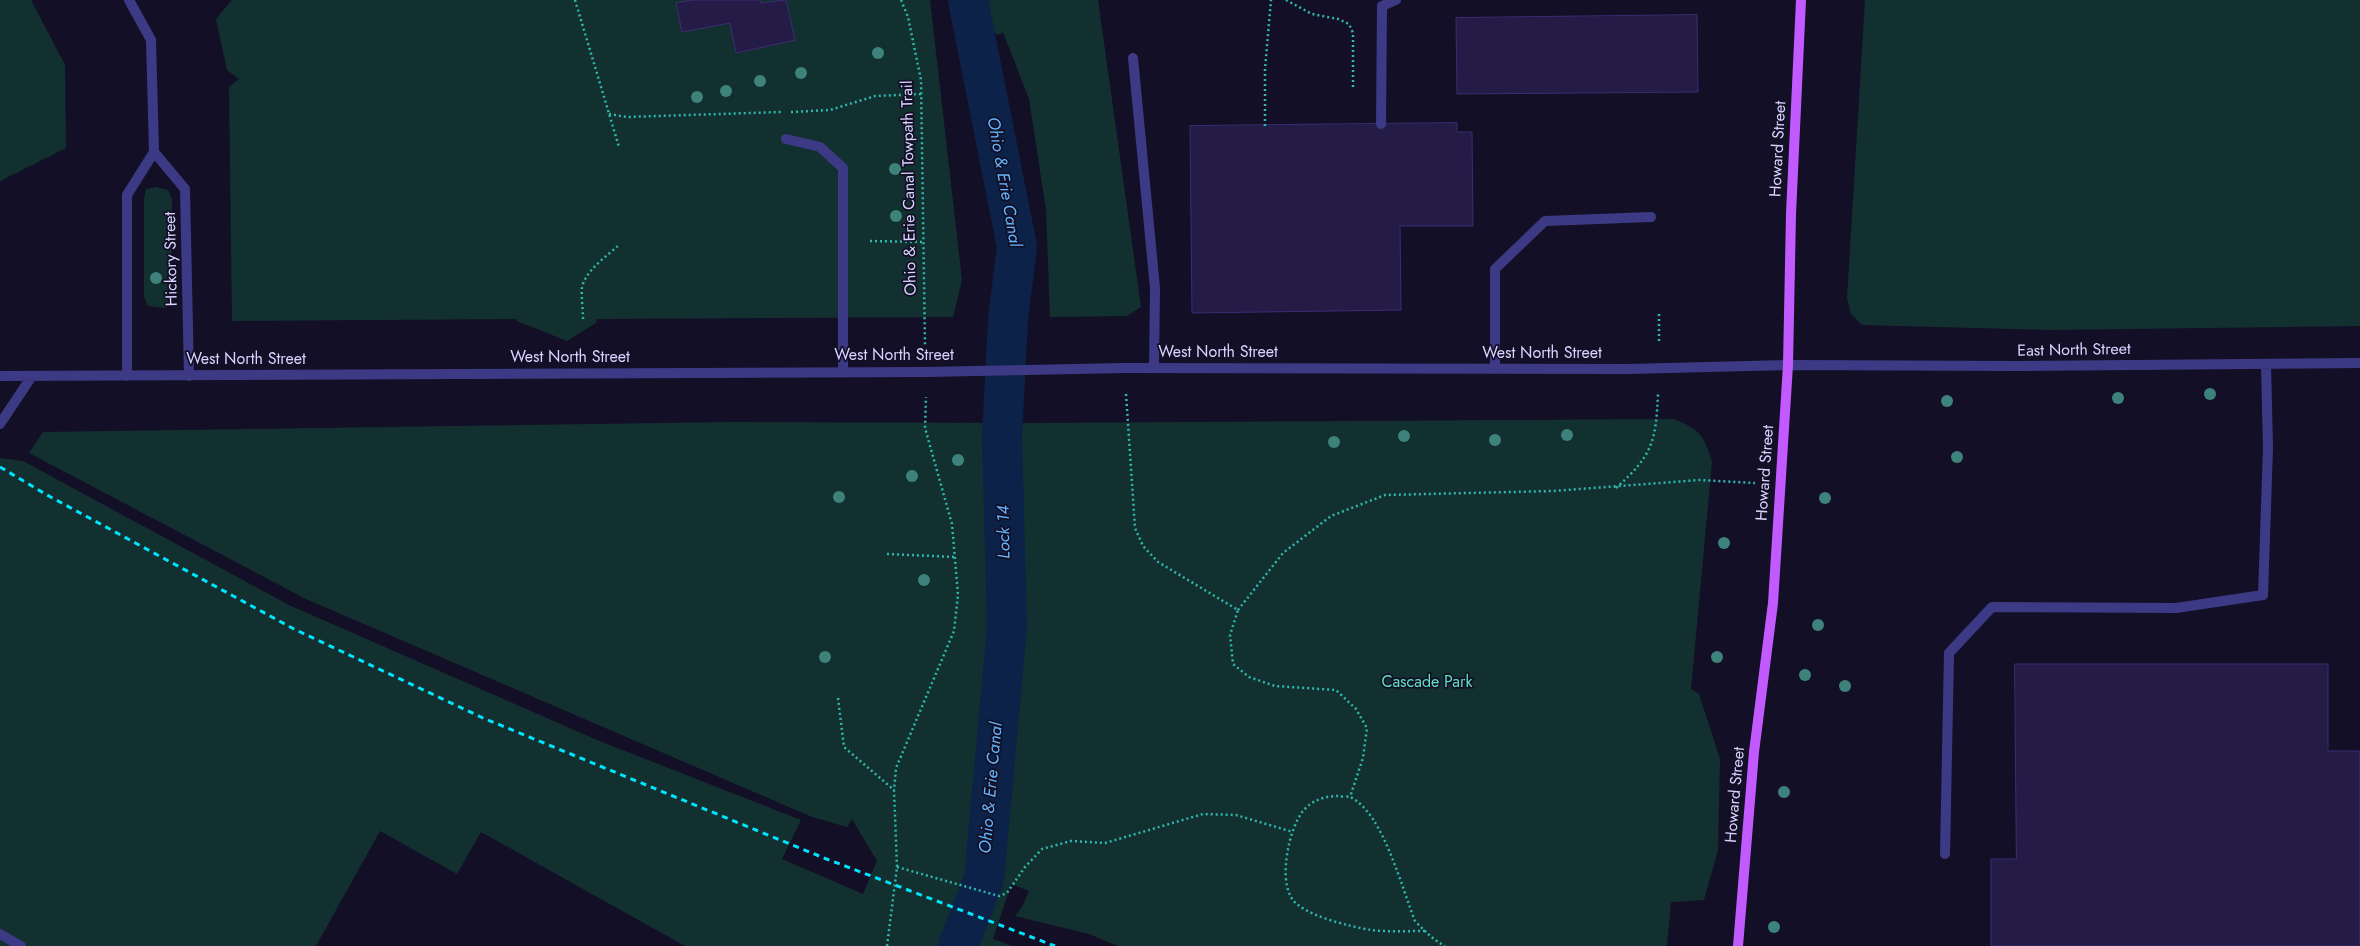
<!DOCTYPE html>
<html>
<head>
<meta charset="utf-8">
<style>
  body { margin:0 }
  canvas { display:block; background:#130f26 }
</style>
</head>
<body>
<canvas width="2360" height="946"></canvas>
<script>
const ctx = document.querySelector('canvas').getContext('2d');
ctx.lineJoin = 'round';
function fillPath(path, color) {
  ctx.fillStyle = color;
  ctx.fill(path, 'evenodd');
}
function stroke(path, color, width, dash) {
  ctx.strokeStyle = color;
  ctx.lineWidth = width;
  ctx.lineCap = dash ? 'butt' : 'round';
  ctx.setLineDash(dash || []);
  ctx.stroke(path);
}
function drawText(font, color, halo, rows, align = 'center') {
  ctx.font = font + ' Jost,sans-serif';
  ctx.lineWidth = 3.5;
  ctx.setLineDash([]);
  ctx.textBaseline = 'middle';
  ctx.strokeStyle = halo;
  ctx.fillStyle = color;
  for (const [text, x, y, turn = 0] of rows) {
    ctx.save();
    ctx.translate(x, y);
    ctx.rotate((+turn || 0) * Math.PI / 180);
    ctx.textAlign = isNaN(turn) ? turn : align;
    if (halo) ctx.strokeText(text, 0, 0);
    ctx.fillText(text, 0, 0);
    ctx.restore();
  }
}
fillPath(new Path2D(`
  M0,0H31L65,65L66,148L0,181Z
  M232,0H930L962,280L953,317L597,319L596,323L567,341L517,321V319L232,321L229,87L239,79L227,70L216,19Z
  M956,0H1098L1141,307L1127,316L1050,317L1046,210L1029,99L1003,32L998,35L959,7Z
  M1865,0H2360V326L2051,330L1862,325L1851,314L1847,298Z
  M156,187L168,190L172,199L171,294L170,303L165,308L148,306L144,296V199L146,189Z
  M1673,419C1700,429 1704,435 1712,462L1691,689L1699,694L1720,759L1718,850L1704,900L1671,902L1667,946H1118L1089,934L1015,916L1022,907L1029,891L1011,884L993,939L1012,946H685L481,832L457,874L380,831L316,946H0V458L23,461L289,605L597,740L801,820L782,859L863,894L877,861L852,819L847,827L812,817L306,599L29,453L43,432L731,422L1029,423Z`), '#12302f');
stroke(new Path2D(`
  M958,946L984,879L1007,627L1002,437L1008,319L1017,247L968,0`), '#0c2248', 40);
const building = new Path2D(`
  M693,0H760L761,3L786,0L795,40L736,53L730,23L682,32L676,3Z
  M1697,15L1698,92L1457,94L1456,18Z
  M1457,123V132H1472L1473,226H1400L1401,310L1192,313L1190,126Z
  M2015,664H2328V751H2360V946H1991V859H2016Z`);
fillPath(building, '#241b47');
stroke(building, '#3b2d73', 1);
stroke(new Path2D(`
  M575,0L619,147
  M901,0L908,17L921,80L925,346
  M1286,0L1312,14L1338,19L1349,24L1353,33V90
  M791,112L830,110L875,96L922,94
  M609,114L627,117L782,112
  M1265,126V69L1271,0
  M870,241L924,242
  M1659,314V342
  M583,319C583,309 581,297 582,287C586,270 607,256 619,245
  M1126,394L1135,528L1143,546L1158,562L1238,610L1230,635L1233,664L1249,677L1275,686L1336,690L1356,709L1367,728L1363,758L1350,797
  M1616,488C1653,455 1656,441 1658,393
  M887,554L955,557
  M1238,610L1283,553L1331,516L1385,495L1553,491L1699,480L1755,483
  M838,698L844,747L894,790
  M897,867L999,896L1007,893L1025,867L1042,849L1071,841L1105,843L1203,814L1236,815L1293,832
  M1425,931C1407,931 1388,932 1371,930C1352,927 1300,915 1291,897C1279,876 1289,829 1303,811C1312,800 1325,796 1338,796C1341,797 1347,796 1350,797C1383,812 1402,889 1415,921C1425,931 1433,940 1445,946
  M887,946L897,867L894,790L896,768L954,631L958,595L952,524L925,428L926,397`), '#2fb8b0', 2.5, [2, 3]);
stroke(new Path2D(`
  M1133,58L1155,288L1154,368
  M1381,124L1382,6L1396,0
  M786,139L820,147L843,168V371
  M154,152L185,189L189,376
  M1495,369V269L1545,221L1651,217
  M0,376L926,372L1125,368L1628,369L1788,365L2018,366L2360,363
  M127,376V195L154,152L151,40L129,0
  M0,424L32,376
  M1945,854L1949,653L1992,607L2176,608L2263,595L2268,448L2266,364
  M0,934L21,946`), '#3d3a85', 10);
stroke(new Path2D(`
  M1738,946L1754,752L1773,603L1788,365L1791,214L1801,0`), '#c25bff', 10);
stroke(new Path2D(`
  M0,467L47,495L294,629L483,718L824,858L1055,946`), '#00e5ff', 3, [6, 5]);
ctx.fillStyle = '#3d827b';
for (const [x, y] of [
  [878,53],
  [801,73],
  [760,81],
  [726,91],
  [697,97],
  [895,169],
  [896,216],
  [156,278],
  [2210,394],
  [2118,398],
  [1947,401],
  [1567,435],
  [1404,436],
  [1495,440],
  [1334,442],
  [1957,457],
  [958,460],
  [912,476],
  [839,497],
  [1825,498],
  [1724,543],
  [924,580],
  [1818,625],
  [825,657],
  [1717,657],
  [1805,675],
  [1845,686],
  [1784,792],
  [1774,927]
]) {
  ctx.beginPath();
  ctx.arc(x, y, 6, 0, 2 * Math.PI);
  ctx.fill();
}
drawText('16px', '#d9d4ff', '#130f26', [
  ["Howard Street",1779,149,-87],
  ["Ohio & Erie Canal Towpath Trail",910,188,-91],
  ["Hickory Street",172,259,-91],
  ["East North Street",2074,351,-1],
  ["West North Street",1218,353],
  ["West North Street",1542,354],
  ["West North Street",894,356],
  ["West North Street",570,358],
  ["West North Street",246,360],
  ["Howard Street",1766,473,-86],
  ["Howard Street",1736,795,-85]
]);
drawText('16px', '#5fe0c0', '#130f26', [
  ["Cascade Park",1427,683]
]);
drawText('italic 17px', '#62b6ff', '#130f26', [
  ["Ohio & Erie Canal",1003,182,80],
  ["Lock 14",1005,532,-91],
  ["Ohio & Erie Canal",992,788,-85]
]);
</script>
</body>
</html>
